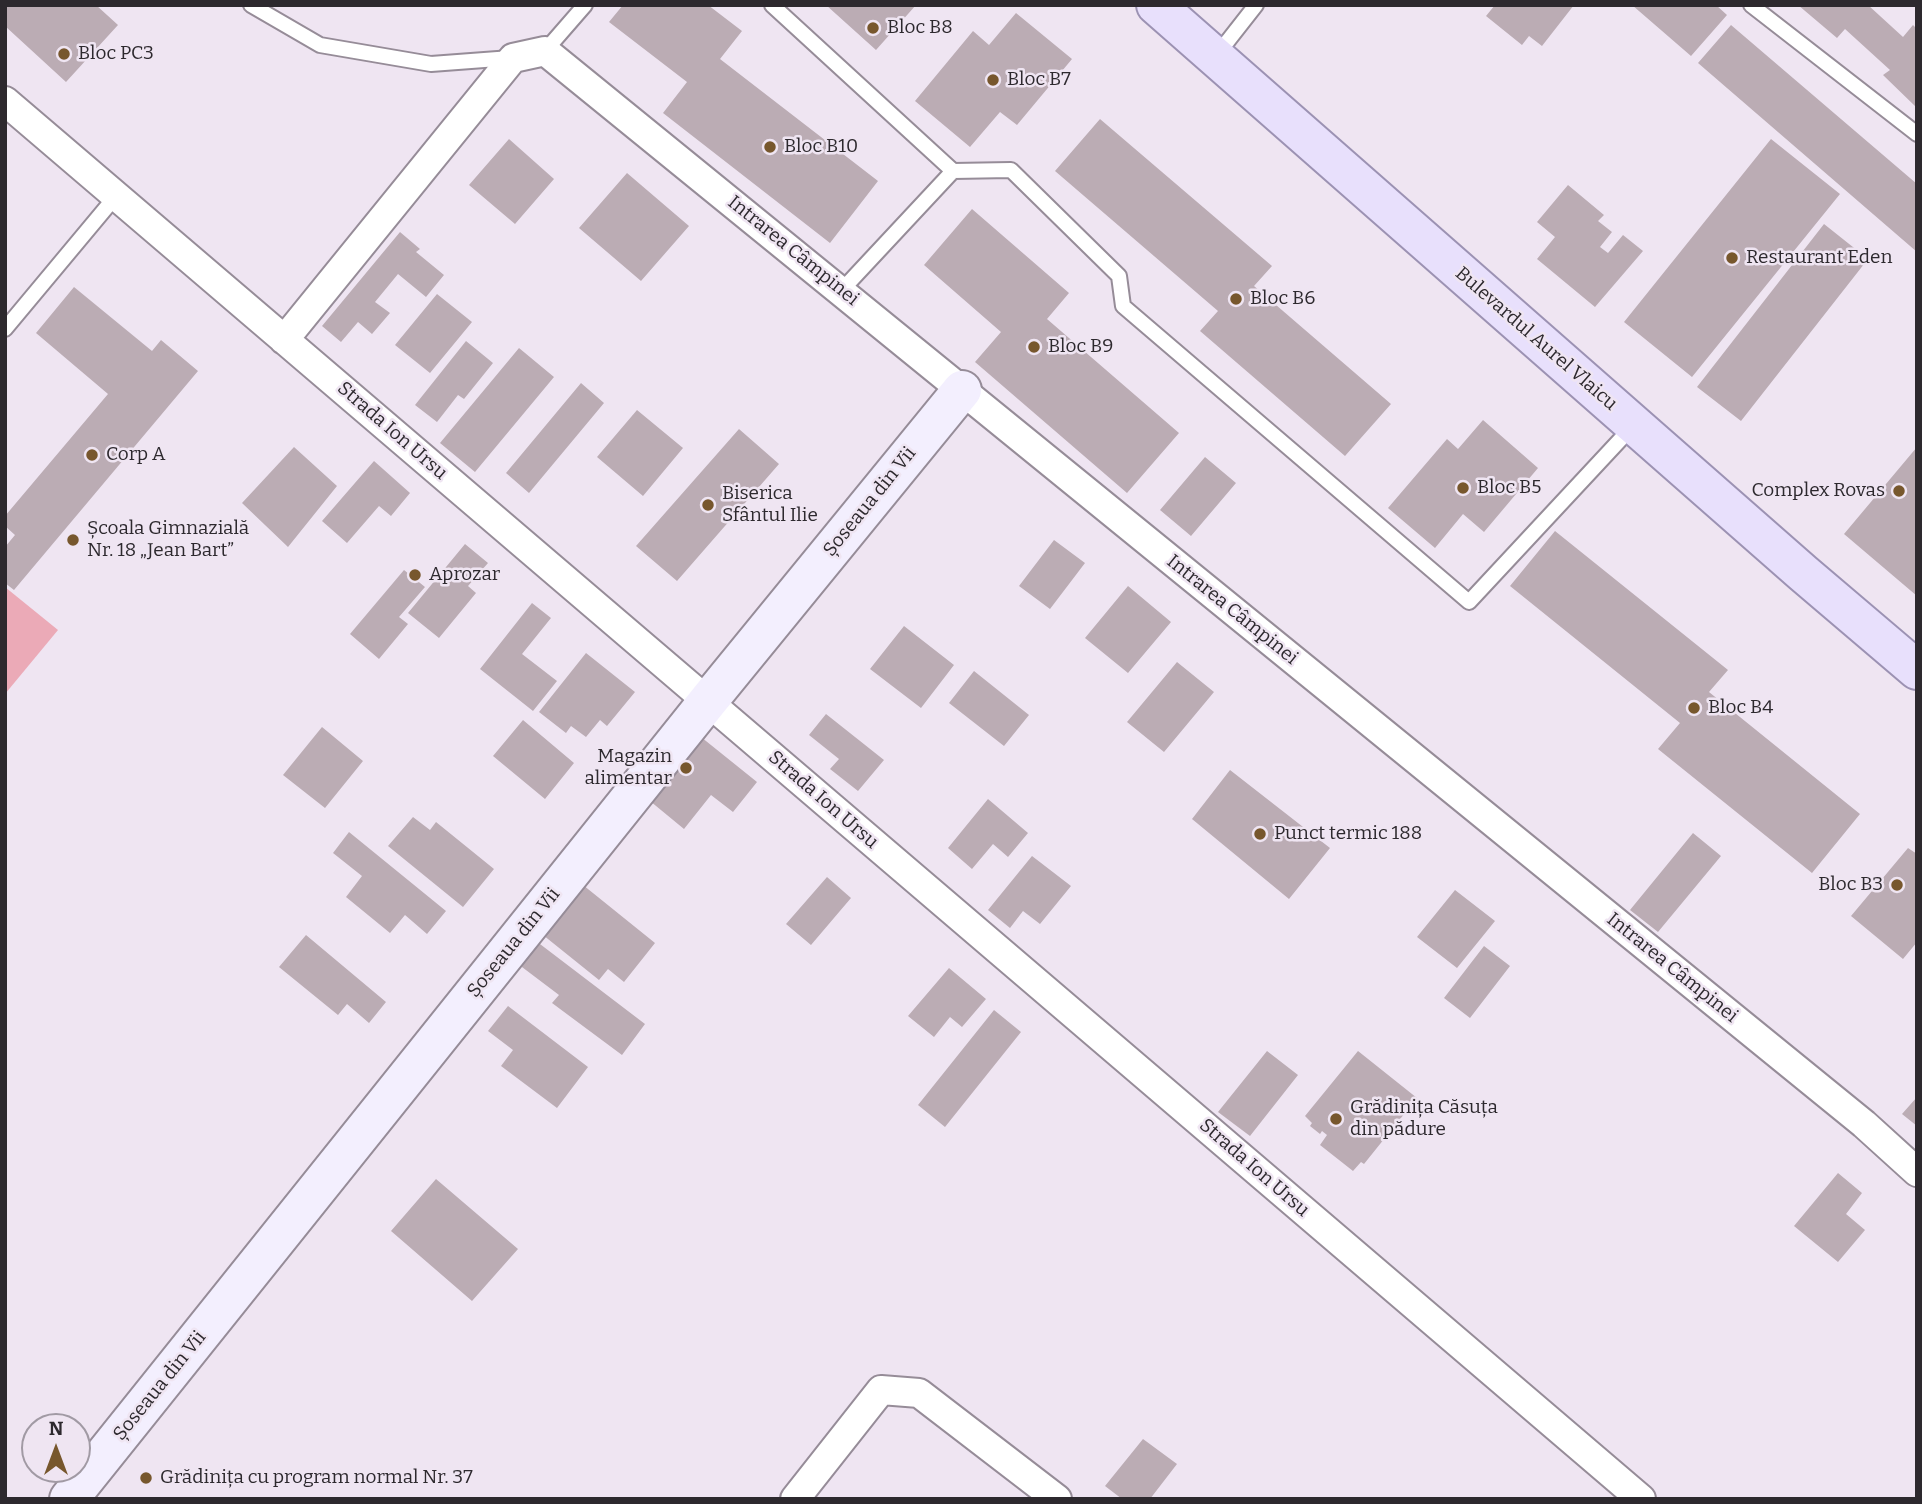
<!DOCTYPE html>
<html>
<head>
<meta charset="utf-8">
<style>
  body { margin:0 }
  #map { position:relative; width:1922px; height:1504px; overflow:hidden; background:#efe5f2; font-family:Bitter,serif }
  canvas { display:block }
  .frame { position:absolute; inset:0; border:7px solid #2d292e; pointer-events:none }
  .north { position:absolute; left:21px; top:1413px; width:70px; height:70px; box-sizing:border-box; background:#efe5f2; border:2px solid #a19aa4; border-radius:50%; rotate:0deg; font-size:19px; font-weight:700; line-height:28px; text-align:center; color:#2d292e }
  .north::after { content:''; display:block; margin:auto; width:24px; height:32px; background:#77572d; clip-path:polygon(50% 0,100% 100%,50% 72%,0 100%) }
</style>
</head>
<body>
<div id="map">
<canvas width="1922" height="1504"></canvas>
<div class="frame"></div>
<div class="north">N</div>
</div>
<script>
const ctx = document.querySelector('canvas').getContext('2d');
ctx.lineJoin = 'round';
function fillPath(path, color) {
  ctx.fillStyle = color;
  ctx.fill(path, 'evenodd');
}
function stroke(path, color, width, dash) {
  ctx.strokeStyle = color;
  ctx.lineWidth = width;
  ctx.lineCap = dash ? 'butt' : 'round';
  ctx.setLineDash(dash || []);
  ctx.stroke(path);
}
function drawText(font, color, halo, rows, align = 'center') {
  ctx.font = font + ' Bitter,serif';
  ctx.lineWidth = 5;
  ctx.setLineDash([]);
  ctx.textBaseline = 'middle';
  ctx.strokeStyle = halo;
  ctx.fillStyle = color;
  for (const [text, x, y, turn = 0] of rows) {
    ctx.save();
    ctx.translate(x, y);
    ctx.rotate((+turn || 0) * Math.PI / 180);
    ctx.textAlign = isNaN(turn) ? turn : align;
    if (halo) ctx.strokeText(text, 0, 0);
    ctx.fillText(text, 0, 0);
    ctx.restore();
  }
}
fillPath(new Path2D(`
  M5,587L58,630L5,694Z`), '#ebaab7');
fillPath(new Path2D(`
  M5,5H96L118,25L66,82L5,26Z
  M623,5H708L742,31L720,59L878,181L830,243L663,113L687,82L609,22Z
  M826,5H916L876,50Z
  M1495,5H1574L1542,46L1529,36L1522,45L1486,16Z
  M1632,5H1716L1727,15L1691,56Z
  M1798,5H1868L1903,37L1913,25L1917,29V108L1883,75L1890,70L1845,29L1837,38Z
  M1016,13L1072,59L1017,125L1000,112L970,147L915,101L973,31L989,45Z
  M1731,25L1917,184V252L1698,63Z
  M1100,119L1272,266L1254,286L1391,404L1345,456L1200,331L1218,311L1055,171Z
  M509,139L554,179L515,224L469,185Z
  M1771,139L1840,194L1692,377L1624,322Z
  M627,173L689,226L641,281L579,228Z
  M1568,185L1604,215L1598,221L1612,232L1600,247L1608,253L1623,235L1643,251L1595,307L1537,259L1555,237L1537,222Z
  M972,209L1069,293L1047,319L1179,433L1127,493L975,362L1001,332L924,265Z
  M1824,224L1868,259L1741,421L1697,387Z
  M400,232L420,249L416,252L444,275L426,297L398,274L375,302L390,313L372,334L358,322L341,342L322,326Z
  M74,287L152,351L161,340L198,371L14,590L5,583V547L15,535L5,526V516L108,394L36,333Z
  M437,294L472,322L430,373L395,345Z
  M466,341L493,363L464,399L458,395L437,422L415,405Z
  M519,348L554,377L475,472L440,443Z
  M581,383L604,403L529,493L506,473Z
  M637,410L683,448L643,496L597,457Z
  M1483,420L1538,468L1484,532L1463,514L1435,548L1388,508L1447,439L1458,449Z
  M739,429L779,464L677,581L636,546Z
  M294,447L337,486L288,547L242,503Z
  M1917,447V596L1844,534Z
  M1205,457L1236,483L1191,536L1160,510Z
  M374,461L410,493L391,516L379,506L347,543L322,521Z
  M1555,531L1728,670L1709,692L1860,814L1812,873L1658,749L1680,723L1510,586Z
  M1054,540L1085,563L1050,609L1019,586Z
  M465,544L488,563L468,586L476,593L439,638L408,613Z
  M404,570L425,587L399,617L408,624L379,659L350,634Z
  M1128,586L1171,622L1128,673L1085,638Z
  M532,603L551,618L522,654L557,681L533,711L480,669Z
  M904,626L954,665L921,708L870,669Z
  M586,653L635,692L607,726L600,720L586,737L571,726L566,733L539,712Z
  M1177,662L1214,692L1164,752L1127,722Z
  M974,671L1029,715L1004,746L949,703Z
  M826,714L884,760L858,791L830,769L839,759L809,735Z
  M523,720L574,763L545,799L493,756Z
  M322,727L363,761L325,808L283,775Z
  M701,737L757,782L733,812L711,795L684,829L650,801Z
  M1230,770L1330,848L1289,899L1192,819Z
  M988,799L1028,833L1008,857L993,844L972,869L948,848Z
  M413,817L430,830L436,822L494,869L463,907L388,846Z
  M349,832L446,911L427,934L405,915L390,933L346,897L362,876L333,853Z
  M1693,833L1721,856L1658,932L1630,910Z
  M1908,848L1917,854V942L1903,959L1851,916Z
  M1032,856L1071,886L1040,924L1023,911L1010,928L988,910Z
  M827,877L851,898L811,945L786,924Z
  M583,885L655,943L624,982L608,969L599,980L543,935Z
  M1455,890L1495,921L1457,968L1417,937Z
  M306,935L386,1002L369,1023L347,1004L338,1015L279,967Z
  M536,941L645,1024L622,1055L552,1003L559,995L518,964Z
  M1484,946L1510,966L1470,1018L1444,998Z
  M949,968L986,999L962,1027L950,1017L934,1037L908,1016Z
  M508,1006L588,1067L557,1108L501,1066L513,1050L488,1031Z
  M994,1010L1021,1032L945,1127L918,1105Z
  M1267,1051L1298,1075L1250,1136L1218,1112Z
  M1358,1051L1417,1098L1364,1164L1361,1162L1353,1171L1320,1145L1327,1135L1322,1131L1320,1134L1310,1126L1312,1123L1305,1116Z
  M1917,1097V1126L1902,1114Z
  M1838,1173L1862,1193L1846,1214L1865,1230L1838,1262L1794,1226Z
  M436,1179L518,1249L472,1301L391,1231Z
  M1143,1439L1177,1464L1150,1499H1122L1105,1486Z`), '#bbacb4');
const lane = new Path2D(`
  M251,5L320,45L431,64L511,58
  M772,5L953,171
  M1751,5L1917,134
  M545,51L585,5
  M1216,56L1256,5
  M841,291L953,171L1011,170L1119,276L1123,306L1469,602L1633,426
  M5,329L116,196`);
const street = new Path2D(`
  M5,101L1641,1499
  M284,340L513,58L545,51L1864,1124L1917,1172
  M795,1499L881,1390L919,1393L1057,1499`);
const secondary = new Path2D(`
  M69,1499L708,701L962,390`);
const primary = new Path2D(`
  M1156,5L1803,573L1917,670`);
stroke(lane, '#968c98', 18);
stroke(street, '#968c98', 32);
stroke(secondary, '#968c98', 42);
stroke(primary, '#9c92b3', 42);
stroke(lane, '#fff', 14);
stroke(street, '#fff', 28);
stroke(secondary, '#f3effe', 38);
stroke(primary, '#e8e0fc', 38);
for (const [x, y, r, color] of [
  [873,28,7,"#77572d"],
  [64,54,7,"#77572d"],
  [993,80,7,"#77572d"],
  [770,147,7,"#77572d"],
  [1732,258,7,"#77572d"],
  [1236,299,7,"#77572d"],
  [1034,347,7,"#77572d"],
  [92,455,7,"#77572d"],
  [1463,488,7,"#77572d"],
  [1899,491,7,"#77572d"],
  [708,505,7,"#77572d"],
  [73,540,7,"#77572d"],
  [415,575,7,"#77572d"],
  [1694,708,7,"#77572d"],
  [686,768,7,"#77572d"],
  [1260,834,7,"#77572d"],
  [1897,885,7,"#77572d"],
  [1336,1119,7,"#77572d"],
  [146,1478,7,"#77572d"]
]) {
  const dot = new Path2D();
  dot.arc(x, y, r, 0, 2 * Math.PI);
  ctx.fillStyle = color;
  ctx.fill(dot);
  stroke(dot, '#efe5f2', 2.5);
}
drawText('19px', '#2d292e', '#efe5f2', [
  ["Bloc B8",887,28],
  ["Bloc PC3",78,54],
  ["Bloc B7",1007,80],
  ["Bloc B10",784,147],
  ["Restaurant Eden",1746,258],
  ["Bloc B6",1250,299],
  ["Bloc B9",1048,347],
  ["Corp A",106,455],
  ["Bloc B5",1477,488],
  ["Complex Rovas",1885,491,"right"],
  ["Biserica",722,494],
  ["Sfântul Ilie",722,516],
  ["Școala Gimnazială",87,529],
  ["Nr. 18 „Jean Bart”",87,551],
  ["Aprozar",429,575],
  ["Bloc B4",1708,708],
  ["Magazin",672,757,"right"],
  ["alimentar",672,779,"right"],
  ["Punct termic 188",1274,834],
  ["Bloc B3",1883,885,"right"],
  ["Grădinița Căsuța",1350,1108],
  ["din pădure",1350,1130],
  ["Grădinița cu program normal Nr. 37",160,1478]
], 'left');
drawText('19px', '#2d292e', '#efe5f2', [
  ["Intrarea Câmpinei",793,251,39],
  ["Bulevardul Aurel Vlaicu",1536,339,41],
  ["Strada Ion Ursu",392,431,41],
  ["Șoseaua din Vii",870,502,-51],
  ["Intrarea Câmpinei",1232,610,39],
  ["Strada Ion Ursu",823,800,41],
  ["Șoseaua din Vii",514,943,-51],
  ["Intrarea Câmpinei",1672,968,39],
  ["Strada Ion Ursu",1254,1168,41],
  ["Șoseaua din Vii",160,1386,-51]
]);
</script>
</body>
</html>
